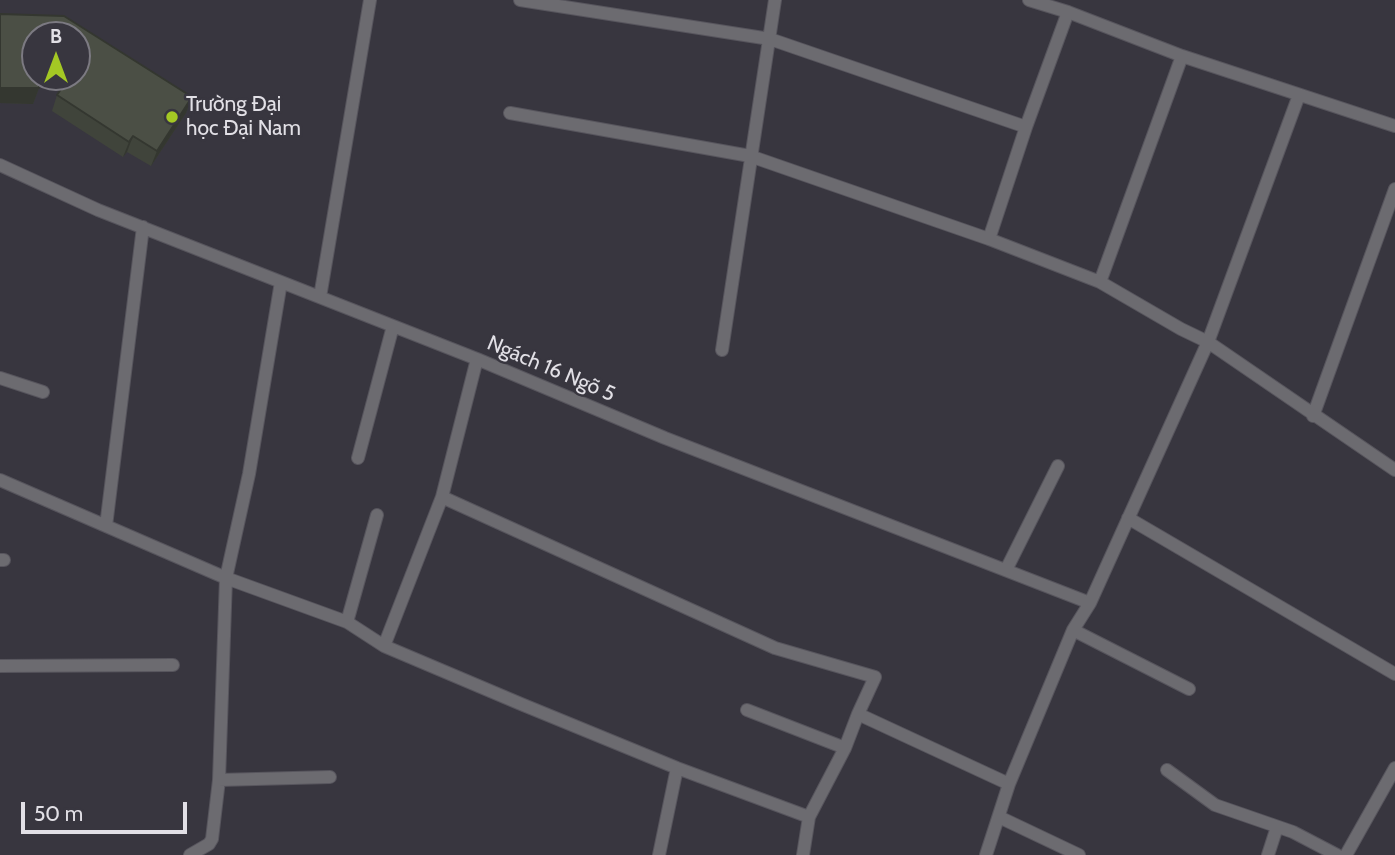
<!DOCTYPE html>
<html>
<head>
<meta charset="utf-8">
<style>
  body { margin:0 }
  #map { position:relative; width:1395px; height:855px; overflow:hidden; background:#38363f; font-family:Cabin,sans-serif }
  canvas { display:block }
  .north { position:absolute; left:21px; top:21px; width:70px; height:70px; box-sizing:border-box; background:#38363f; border:2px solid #7c7a82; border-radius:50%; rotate:0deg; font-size:19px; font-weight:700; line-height:28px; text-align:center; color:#e2e0e6 }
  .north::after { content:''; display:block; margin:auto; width:24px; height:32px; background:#a4c824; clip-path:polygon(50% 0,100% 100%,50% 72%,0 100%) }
  .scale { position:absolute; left:21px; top:802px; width:166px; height:32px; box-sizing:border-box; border:4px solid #e2e0e6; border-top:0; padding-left:9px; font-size:21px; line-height:24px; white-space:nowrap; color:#e2e0e6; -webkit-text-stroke:5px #38363f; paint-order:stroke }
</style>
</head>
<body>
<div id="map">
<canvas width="1395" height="855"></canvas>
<div class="north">B</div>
<div class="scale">50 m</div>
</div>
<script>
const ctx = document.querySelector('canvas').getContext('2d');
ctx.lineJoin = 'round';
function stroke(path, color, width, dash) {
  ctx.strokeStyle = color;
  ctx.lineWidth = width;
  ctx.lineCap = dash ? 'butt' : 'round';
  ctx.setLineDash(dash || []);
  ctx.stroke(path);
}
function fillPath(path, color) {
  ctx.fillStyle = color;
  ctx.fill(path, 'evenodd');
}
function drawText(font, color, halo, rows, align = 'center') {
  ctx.font = font + ' Cabin,sans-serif';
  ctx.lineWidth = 5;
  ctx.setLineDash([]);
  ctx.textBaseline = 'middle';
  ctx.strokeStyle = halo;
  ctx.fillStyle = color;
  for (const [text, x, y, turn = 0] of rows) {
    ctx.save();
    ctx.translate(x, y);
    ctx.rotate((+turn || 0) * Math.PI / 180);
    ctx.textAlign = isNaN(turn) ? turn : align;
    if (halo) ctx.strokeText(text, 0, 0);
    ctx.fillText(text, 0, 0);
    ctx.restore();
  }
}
const service = new Path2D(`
  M520,0L770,39L1026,127
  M1029,0L1068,12L1182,56L1395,126
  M510,113L750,156L989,239L1100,282L1181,329L1208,342L1395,470
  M0,165L98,210L477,359L665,438L1090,603
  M989,239L1026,127L1068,12
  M281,282L249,474L226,578L219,780L330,777
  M1100,282L1182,56
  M320,297L370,0
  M722,350L775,0
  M477,359L442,497L775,648L875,677L858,714
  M0,378L43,392
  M1313,416L1395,189
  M358,458L393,326
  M0,480L226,578L347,622L384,646L521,704L677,768L809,817
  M1128,518L1395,674
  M106,526L143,227
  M0,560H4
  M1006,570L1058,466
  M347,622L377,515
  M1073,630L1189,689
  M384,646L442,497
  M0,666L173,665
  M747,710L845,748
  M1167,770L1215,805L1293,832L1337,855
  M999,817L1079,855
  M190,855L209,844L212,839L219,780
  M659,855L677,768
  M803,855L809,817L845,748L858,714L1009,784
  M986,855L1009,784L1073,630L1090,603L1208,342L1299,95
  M1268,855L1277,827
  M1346,855L1395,768`);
stroke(service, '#57555d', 14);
stroke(service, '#6c6b70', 12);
fillPath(new Path2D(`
  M0,14L64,16L192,97L186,113L151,166L127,152L123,157L52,111L57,95L64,85L52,77H77V35H35V77H39V88L33,104L0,103Z`), '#40443b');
fillPath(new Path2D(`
  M0,88H39L33,104L0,103Z
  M192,97L186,113L151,166L157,151Z
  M133,136L127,152L123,157L129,142Z`), '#343730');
const building = new Path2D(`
  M0,14L64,16L192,97L157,151L133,136L129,142L57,95L69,77H77V35H35V77H39V88H0Z`);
fillPath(building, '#4b4f45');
stroke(building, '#343730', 2);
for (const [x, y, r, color] of [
  [172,117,7,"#a4c824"]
]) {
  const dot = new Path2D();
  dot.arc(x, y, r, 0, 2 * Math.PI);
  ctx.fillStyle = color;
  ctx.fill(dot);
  stroke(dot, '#38363f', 2.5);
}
drawText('21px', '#e2e0e6', '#38363f', [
  ["Trường Đại",186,105],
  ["học Đại Nam",186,129]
], 'left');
drawText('21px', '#e2e0e6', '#38363f', [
  ["Ngách 16 Ngõ 5",551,369,23]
]);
</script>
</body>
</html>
